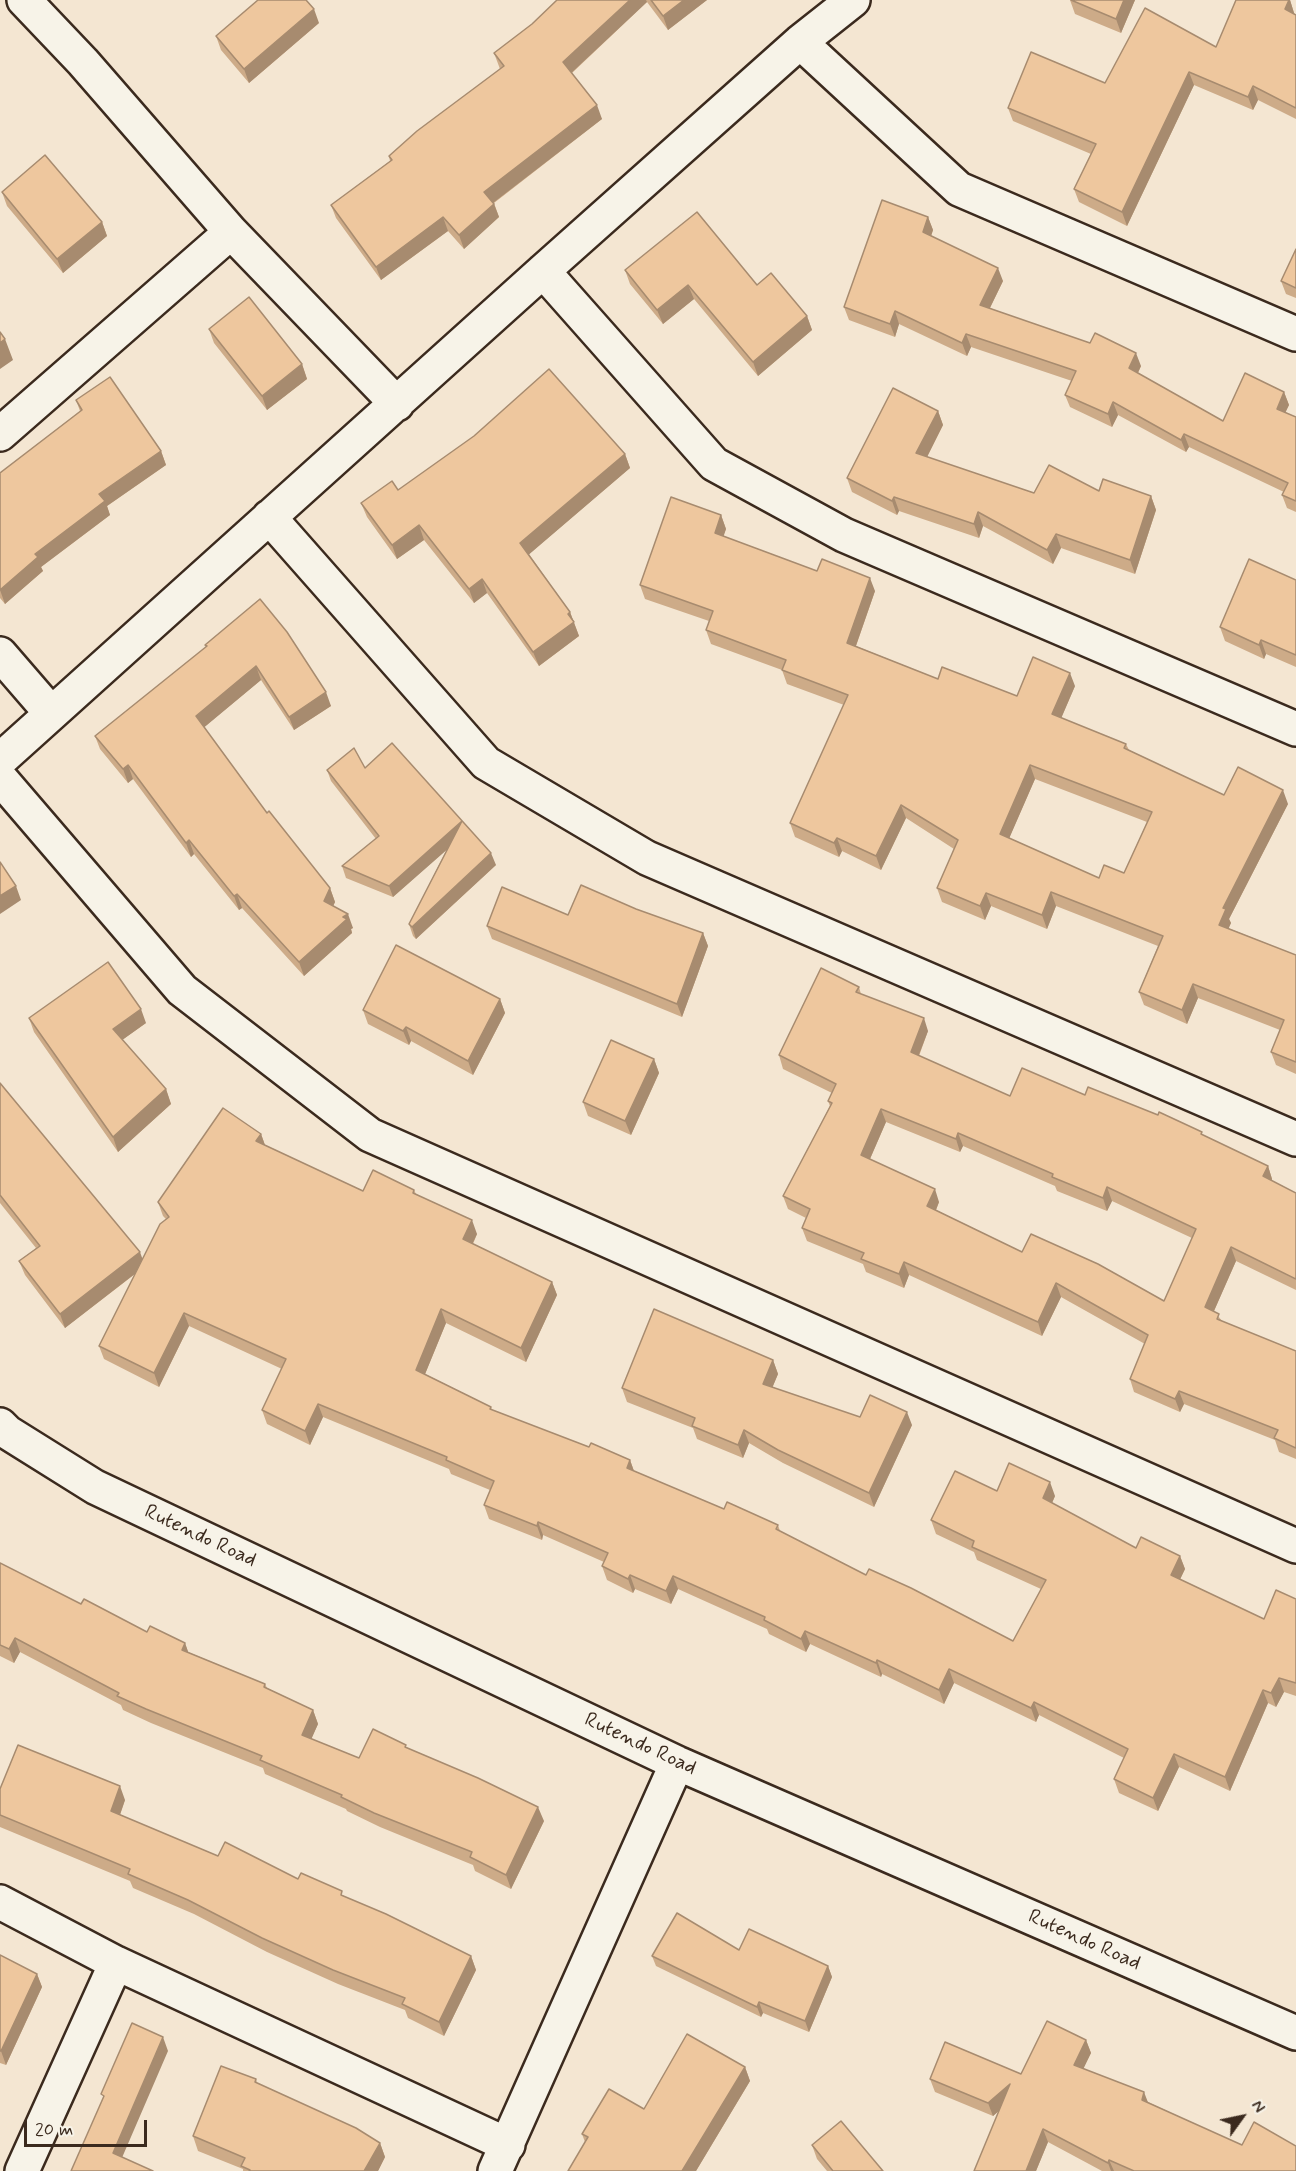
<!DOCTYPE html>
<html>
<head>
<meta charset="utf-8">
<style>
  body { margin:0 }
  #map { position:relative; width:1296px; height:2171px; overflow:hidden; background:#f4e6d2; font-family:Mynerve,sans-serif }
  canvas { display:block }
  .north { position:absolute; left:1212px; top:2087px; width:60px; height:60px; -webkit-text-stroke:4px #f7f3e8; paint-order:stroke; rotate:57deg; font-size:16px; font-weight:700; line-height:24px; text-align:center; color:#3b2a1e }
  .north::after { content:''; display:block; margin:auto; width:21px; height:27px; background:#3b2a1e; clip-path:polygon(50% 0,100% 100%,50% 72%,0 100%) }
  .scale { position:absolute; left:24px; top:2120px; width:123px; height:27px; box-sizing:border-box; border:3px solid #3b2a1e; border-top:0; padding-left:8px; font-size:18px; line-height:21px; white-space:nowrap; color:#3b2a1e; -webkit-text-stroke:4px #f7f3e8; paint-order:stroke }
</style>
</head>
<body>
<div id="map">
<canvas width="1296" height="2171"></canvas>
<div class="north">N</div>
<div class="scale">20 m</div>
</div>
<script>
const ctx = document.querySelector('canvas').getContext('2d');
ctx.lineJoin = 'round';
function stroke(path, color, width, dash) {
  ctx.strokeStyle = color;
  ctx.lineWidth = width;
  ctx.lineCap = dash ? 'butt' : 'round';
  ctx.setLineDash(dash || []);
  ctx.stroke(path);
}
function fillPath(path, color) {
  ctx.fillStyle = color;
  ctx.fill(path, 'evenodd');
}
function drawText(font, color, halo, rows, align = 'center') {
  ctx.font = font + ' Mynerve,sans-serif';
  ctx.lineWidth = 5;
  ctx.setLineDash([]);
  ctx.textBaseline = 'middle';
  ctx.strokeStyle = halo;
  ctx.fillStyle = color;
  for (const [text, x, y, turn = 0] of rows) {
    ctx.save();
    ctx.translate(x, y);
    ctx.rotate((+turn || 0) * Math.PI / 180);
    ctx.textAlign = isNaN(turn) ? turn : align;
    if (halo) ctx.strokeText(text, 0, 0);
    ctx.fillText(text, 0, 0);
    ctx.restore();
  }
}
const minor = new Path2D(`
  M24,0L83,62L231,232L397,404
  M800,42L959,189L1296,334
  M543,271L714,464L844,535L1296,729
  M0,434L231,232
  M269,517L486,763L647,858L1296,1139
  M0,654L51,713
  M0,760L543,271L800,42L853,0
  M0,778L182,990L370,1135L1296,1546
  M0,1425L7,1432L95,1487L677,1763L1296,2033
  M0,1902L116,1963L508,2145
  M22,2171L116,1963
  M495,2171L677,1763`);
stroke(minor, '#3b2a1e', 38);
stroke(minor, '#f7f3e8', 33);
fillPath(new Path2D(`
  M557,0H707L668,30L647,2L572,73L602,119L494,203L499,217L464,249L448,231L381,280L336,218L331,205L390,161L389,156L500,69L494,53L532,24Z
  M1070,0H1135L1121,33L1075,14Z
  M1236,0H1290L1294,13L1296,15V119L1258,100L1253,110L1194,85L1127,226L1079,202L1074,189L1091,154L1013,121L1008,108L1105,83L1216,47Z
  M319,23L249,83L221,50L216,36Z
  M2,192L102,222L107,236L63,273L7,206Z
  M928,217L933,230L931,236L1003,281L990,308L1141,366L1138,373L1223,421L1284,392L1289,405L1285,412L1296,417V512L1287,508L1282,495L1284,492L1189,447L1186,452L1118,415L1112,427L1070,407L1065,395L1072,381L971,347L967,356L899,324L895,337L849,320L844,307Z
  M1296,249V298L1286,294L1281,281Z
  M625,270L757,285L807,316L812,330L758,376L694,299L663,324L630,284Z
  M209,329L302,364L307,379L267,410L214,343Z
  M76,400L161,451L166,465L107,506L110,515L41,567L43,571L5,604L0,598V473L80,411Z
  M938,411L943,425L927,457L1034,493L1099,491L1151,496L1156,510L1135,574L1061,548L1053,564L983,526L979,538L899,511L897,515L852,492L847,478Z
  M625,454L630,468L529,554L570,612L579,636L539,666L487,593L474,603L424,540L397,559L367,517L361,503L398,490Z
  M721,515L726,529L723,536L817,571L875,591L856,646L938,679L1017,696L1075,686L1061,718L1126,744L1129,750L1224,795L1288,804L1229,919L1231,923L1228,928L1296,955V1074L1276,1065L1271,1052L1280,1030L1198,998L1187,1024L1144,1005L1139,992L1158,946L1056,906L1047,929L991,906L985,920L942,902L937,888L954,849L906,818L881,870L842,851L839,857L795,837L790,823L844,705L787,684L782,670L711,644L706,630L709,621L645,599L640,585ZM1035,779L1147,822L1124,873L1099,878L1009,838Z
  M1296,580V667L1266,654L1264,659L1225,641L1220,627Z
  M260,599L331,706L294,730L261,680L204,727L267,813L330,888L335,902L333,906L353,928L351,929L352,933L304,976L242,908L239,910L194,854L191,857L133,779L128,783L100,749L95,736L206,647L205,645Z
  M365,768L496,865L416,939L413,936L409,924L447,849L393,897L346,878L342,866L376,839L331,781L327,770Z
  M636,909L703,933L708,946L682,1017L492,939L487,926L568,915Z
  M859,987L861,994L928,1031L919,1056L1010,1096L1085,1095L1203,1135L1268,1166L1272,1179V1181L1296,1193V1290L1236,1261L1214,1311L1222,1321L1296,1351V1459L1279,1452L1275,1440L1184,1404L1180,1412L1134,1392L1130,1379L1145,1344L1061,1297L1042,1336L909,1275L904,1288L866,1272L863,1264L807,1241L802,1228L806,1218L788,1209L783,1196L830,1106L828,1101L832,1093L783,1069L779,1055ZM886,1122L960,1152L963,1146L1055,1186L1057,1191L1107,1211L1112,1201L1192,1238L1164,1301L1022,1252L936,1210L939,1202L870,1159Z
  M500,999L505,1013L473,1075L411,1041L409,1045L368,1024L363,1010Z
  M29,1018L146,1023L122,1040L166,1089L171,1104L118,1152L34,1032Z
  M654,1059L659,1073L631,1135L588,1116L583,1102Z
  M0,1083L142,1259L166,1219L163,1216L158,1202L261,1134L265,1145L363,1191L414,1190L416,1194L477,1234L473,1244L552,1282L557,1295L526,1362L446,1323L425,1374L491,1407L492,1410L589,1447L630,1460L634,1471L724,1509L778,1525L780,1531L866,1575L1013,1641L1041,1589L977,1560L974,1552L936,1534L931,1520L997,1491L1055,1496L1052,1503L1136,1548L1180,1556L1185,1569L1180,1579L1264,1619L1296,1599V1696L1284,1692L1276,1707L1268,1703L1230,1791L1179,1767L1158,1811L1119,1793L1114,1779L1124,1758L1039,1715L1036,1722L954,1683L944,1704L882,1674L881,1677L810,1644L806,1652L769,1634L767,1629L678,1589L671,1604L635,1589L633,1593L607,1580L602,1566L604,1562L543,1535L542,1540L489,1519L484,1505L490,1490L451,1474L449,1469L323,1417L310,1445L267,1424L262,1410L282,1369L189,1326L159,1387L104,1359L99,1346L135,1274L65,1328L25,1275L19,1261L36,1248L0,1203Z
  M773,1360L778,1374L772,1388L860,1417L912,1425L874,1507L783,1463L749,1443L743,1458L697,1439L693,1428L627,1402L622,1388Z
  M0,1563L81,1604L147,1632L185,1643L188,1652L265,1684L267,1688L313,1710L318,1724L311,1739L359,1758L407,1748L544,1821L511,1889L475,1871L473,1865L380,1827L347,1811L346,1809L265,1774L263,1768L151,1723L123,1710L121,1705L20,1652L14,1663L0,1656Z
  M0,1789L125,1800L120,1815L218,1856L298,1879L344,1897L471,1956L476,1970L444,2036L408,2018L405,2010L338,1984L267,1952L194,1914L133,1888L130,1881L0,1827Z
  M739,1950L828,1966L832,1977L809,2032L763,2013L761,2017L656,1966L652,1956Z
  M0,1955L37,1974L42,1987L6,2065L0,2063Z
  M1086,2040L1091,2053L1083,2068L1148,2102L1296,2171H1102L1048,2142L1036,2171H974L1000,2110L993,2116L935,2092L930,2079L1021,2074Z
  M745,2067L750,2081L696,2171H568L585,2142L582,2134L644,2109Z
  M256,2079L257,2083L380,2143L385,2157L378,2171H243V2169L198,2151L193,2136Z
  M812,2145L883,2171H827L817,2159Z`), '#cdab88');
fillPath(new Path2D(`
  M630,0H646L647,2L568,76L563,62Z
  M684,0H707L668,30L663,16Z
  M1124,0H1135L1121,33L1116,19Z
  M1289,0H1290L1294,13L1290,23L1285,9Z
  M314,9L319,23L249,83L244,69Z
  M1189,72L1194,85L1127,226L1122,212Z
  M1253,86L1258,100L1253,110L1248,97Z
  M597,105L602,119L489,206L484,192Z
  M494,204L499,217L464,249L459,235Z
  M443,217L448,231L381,280L376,267Z
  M928,217L933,230L928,245L923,232Z
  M102,222L107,236L63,273L57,259Z
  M998,268L1003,281L985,318L980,305Z
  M688,285L694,299L663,324L657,310Z
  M895,311L899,324L895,337L890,324Z
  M807,316L812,330L758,376L753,362Z
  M966,334L971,347L967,356L962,343Z
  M5,339L13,360L0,369V343Z
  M1136,353L1141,366L1134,381L1129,368Z
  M302,364L307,379L267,410L262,396Z
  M1284,392L1289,405L1281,422L1277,409Z
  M1113,402L1118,415L1112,427L1108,414Z
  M938,411L943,425L922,467L916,453Z
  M1184,434L1189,447L1186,452L1181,440Z
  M161,451L166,465L107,506L110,515L41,567L43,571L5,604L0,590L35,554L99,494Z
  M625,454L630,468L526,557L520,543Z
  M1151,496L1156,510L1135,574L1130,560Z
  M894,497L899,511L897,515L892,501Z
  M978,512L983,526L979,538L974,524Z
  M721,515L726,529L720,547L715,533Z
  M419,525L424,540L397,559L392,545Z
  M1056,534L1061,548L1053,564L1047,550Z
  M870,578L875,591L852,657L847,643Z
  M482,579L487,593L474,603L469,589Z
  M570,612L579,636L539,666L533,652Z
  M1261,640L1266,654L1264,659L1259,645Z
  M256,666L261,680L201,730L196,716Z
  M1070,673L1075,686L1057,728L1052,714Z
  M326,692L331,706L294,730L289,717Z
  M128,765L133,779L128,783L123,769Z
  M1030,765L1035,779L1005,848L1000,834Z
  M1283,790L1288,804L1229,919L1231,923L1224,939L1219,925L1223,908Z
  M901,805L906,818L881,870L876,856Z
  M462,821L466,833L393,897L389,886Z
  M837,838L842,851L839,857L834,843Z
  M189,840L194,854L191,857L186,843Z
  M491,853L496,865L416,939L412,927Z
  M16,886L21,900L0,914V896Z
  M330,888L335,902L329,915L324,901Z
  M1051,892L1056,906L1047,929L1042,915Z
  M986,893L991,906L985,920L980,906Z
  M237,894L242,908L239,910L234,896Z
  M348,914L353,928L351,929L352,933L304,976L299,962L343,917Z
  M703,933L708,946L682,1017L677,1004Z
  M1193,984L1198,998L1187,1024L1182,1010Z
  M500,999L505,1013L473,1075L468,1061Z
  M141,1009L146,1023L118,1043L113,1029Z
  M924,1018L928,1031L915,1065L911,1052Z
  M406,1027L411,1041L409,1045L403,1031Z
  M654,1059L659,1073L631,1135L625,1121Z
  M166,1089L171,1104L118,1152L113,1137Z
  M881,1109L886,1122L866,1168L861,1155Z
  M958,1133L963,1146L960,1152L956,1139Z
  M261,1134L266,1148L256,1141Z
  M1268,1166L1272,1179L1268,1190L1263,1176Z
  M1107,1187L1112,1201L1107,1211L1103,1198Z
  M935,1189L939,1202L932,1220L927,1206Z
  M472,1220L477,1234L468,1253L463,1239Z
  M1231,1247L1236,1261L1210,1320L1205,1307Z
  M140,1252L145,1266L65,1328L60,1314Z
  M904,1262L909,1275L904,1288L899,1274Z
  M552,1282L557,1295L526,1362L521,1348Z
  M1056,1283L1061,1297L1042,1336L1038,1322Z
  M441,1309L446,1323L421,1384L416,1370Z
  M184,1313L189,1326L159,1387L154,1373Z
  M773,1360L778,1374L768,1398L763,1384Z
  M1179,1391L1184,1404L1180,1412L1175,1399Z
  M318,1404L323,1417L310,1445L305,1431Z
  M907,1412L912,1425L874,1507L869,1493Z
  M744,1430L749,1443L743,1458L738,1445Z
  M630,1460L635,1474L627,1468Z
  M1050,1482L1055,1496L1048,1512L1043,1498Z
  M538,1522L543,1535L542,1540L537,1526Z
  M1180,1556L1185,1569L1176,1588L1171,1575Z
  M630,1575L635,1589L633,1593L628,1579Z
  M673,1576L678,1589L671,1604L666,1591Z
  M805,1631L810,1644L806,1652L801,1639Z
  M15,1638L20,1652L14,1663L9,1649Z
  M185,1643L190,1657L182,1650Z
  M877,1660L882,1674L881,1677L876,1663Z
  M949,1669L954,1683L944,1704L939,1690Z
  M1279,1678L1284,1692L1276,1707L1271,1693Z
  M1263,1690L1268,1703L1230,1791L1225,1777Z
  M1034,1702L1039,1715L1036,1722L1031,1708Z
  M313,1710L318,1724L307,1749L302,1735Z
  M1174,1754L1179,1767L1158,1811L1153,1798Z
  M120,1786L125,1800L116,1826L111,1811Z
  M538,1807L544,1821L511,1889L506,1875Z
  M471,1956L476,1970L444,2036L439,2022Z
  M828,1966L832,1977L809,2032L805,2021Z
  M37,1974L42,1987L6,2065L1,2051Z
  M759,2002L763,2013L761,2017L757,2007Z
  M163,2037L168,2051L118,2167L113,2153Z
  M1086,2040L1091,2053L1079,2078L1074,2065Z
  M745,2067L750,2081L696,2171H682Z
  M1010,2084L1015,2097L993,2116L988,2103Z
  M1144,2092L1149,2105L1142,2100Z
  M1043,2129L1048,2142L1036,2171H1026Z
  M380,2143L385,2157L378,2171H364Z
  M1109,2160L1114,2171H1111L1108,2163Z`), '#a78b6f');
const building = new Path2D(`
  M258,0H306L314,9L244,69L216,36Z
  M557,0H630L563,62L597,105L484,192L494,204L459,235L443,217L376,267L331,205L392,160L389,156L417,131L504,66L494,53L532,24Z
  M651,0H684L663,16Z
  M1071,0H1124L1116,19Z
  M1236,0H1289L1285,9L1296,15V108L1253,86L1248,97L1189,72L1122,212L1074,189L1096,144L1008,108L1031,52L1105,83L1145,8L1216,47Z
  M45,155L102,222L57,259L2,192Z
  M882,200L928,217L923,232L998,268L980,305L1090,343L1095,333L1136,353L1129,368L1223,421L1245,373L1284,392L1277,409L1296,417V501L1282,495L1288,483L1184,434L1181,440L1113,402L1108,414L1065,395L1076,371L966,334L962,343L895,311L890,324L844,307Z
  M697,212L757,285L771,273L807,316L753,362L688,285L657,310L625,270Z
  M1296,249V288L1281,281Z
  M249,297L302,364L262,396L209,329Z
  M0,332L5,339L0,343Z
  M549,369L625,454L520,543L570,612L568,614L574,622L533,652L482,579L469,589L419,525L392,545L361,503L392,481L398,490L474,436Z
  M110,377L161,451L99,494L105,501L35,554L38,557L0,590V473L82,410L76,400Z
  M893,388L938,411L916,453L1034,493L1049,465L1099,491L1103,479L1151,496L1130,560L1056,534L1047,550L978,512L974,524L894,497L892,501L847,478Z
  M671,497L721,515L715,533L817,571L822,559L870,578L847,643L938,679L942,667L1017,696L1033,657L1070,673L1052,714L1126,744L1124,748L1224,795L1238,767L1283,790L1223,908L1226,909L1219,925L1296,955V1062L1271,1052L1284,1020L1193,984L1182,1010L1139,992L1163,936L1051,892L1042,915L986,893L980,906L937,888L958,840L901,805L876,856L837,838L834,843L790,823L848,695L782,670L786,660L706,630L713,611L640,585ZM1030,765L1152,812L1124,873L1104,865L1099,878L1000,834Z
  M1249,559L1296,580V655L1261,640L1259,645L1220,627Z
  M260,599L287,632L326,692L289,717L256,666L196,716L267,813L269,811L330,888L324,901L348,914L343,917L347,919L299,962L237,894L234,896L189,840L186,843L128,765L123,769L95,736L207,646L205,645Z
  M392,743L491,853L412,927L409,924L462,821L389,886L342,866L379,836L327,770L354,748L365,768Z
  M0,862L16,886L0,896Z
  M581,885L636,909L703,933L677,1004L487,926L502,887L568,915Z
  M396,945L500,999L468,1061L406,1027L403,1031L363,1010Z
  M108,962L141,1009L113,1029L166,1089L113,1137L29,1018Z
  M821,968L859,987L856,992L924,1018L911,1052L1010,1096L1022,1068L1085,1095L1088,1087L1158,1115L1159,1112L1202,1132L1201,1134L1268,1166L1263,1176L1296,1193V1279L1231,1247L1205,1307L1219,1314L1217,1319L1296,1351V1448L1274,1438L1278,1430L1179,1391L1175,1399L1130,1379L1148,1335L1056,1283L1038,1322L904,1262L899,1274L861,1259L864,1253L802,1228L810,1209L783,1196L832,1103L828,1101L836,1084L779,1055ZM881,1109L956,1139L958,1133L1053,1174L1052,1177L1103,1198L1107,1187L1196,1229L1164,1301L1098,1264L1031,1234L1022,1252L927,1206L935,1189L861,1155Z
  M611,1040L654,1059L625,1121L583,1102Z
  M0,1083L140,1252L60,1314L19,1261L40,1246L0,1195Z
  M223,1108L261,1134L256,1141L363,1191L373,1170L414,1190L413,1193L472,1220L463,1239L552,1282L521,1348L441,1309L416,1370L491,1407L490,1409L589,1447L591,1443L630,1460L627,1468L724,1509L727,1502L778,1525L776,1529L866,1575L869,1569L911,1588L1013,1641L1046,1580L972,1547L974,1541L931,1520L955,1471L997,1491L1009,1463L1050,1482L1043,1498L1136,1548L1141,1537L1180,1556L1171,1575L1264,1619L1276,1590L1296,1599V1683L1279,1678L1271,1693L1263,1690L1225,1777L1174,1754L1153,1798L1114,1779L1128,1749L1034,1702L1031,1708L949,1669L939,1690L877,1660L876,1663L805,1631L801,1639L764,1620L765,1617L673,1576L666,1591L630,1575L628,1579L602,1566L608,1553L538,1522L537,1526L484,1505L494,1481L446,1460L447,1457L318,1404L305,1431L262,1410L286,1359L184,1313L154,1373L99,1346L160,1224L169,1217L158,1202Z
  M654,1309L773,1360L763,1384L860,1417L870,1395L907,1412L869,1493L778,1450L744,1430L738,1445L692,1426L695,1418L622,1388Z
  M0,1563L81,1604L84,1599L147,1632L150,1626L185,1643L182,1650L265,1684L264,1687L313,1710L302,1735L359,1758L373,1729L406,1745L405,1747L478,1778L538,1807L506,1875L470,1857L472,1852L374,1813L341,1797L342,1795L260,1760L262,1756L146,1709L117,1696L119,1693L15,1638L9,1649L0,1645Z
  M18,1745L120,1786L111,1811L218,1856L225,1842L298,1879L301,1873L342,1891L341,1895L386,1914L471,1956L439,2022L402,2004L405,1998L333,1970L262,1938L188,1900L128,1874L130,1869L0,1815V1789Z
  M677,1913L739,1950L749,1929L828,1966L805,2021L759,2002L757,2007L652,1956Z
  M0,1955L37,1974L1,2051H0Z
  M1047,2021L1086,2040L1074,2065L1144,2092L1142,2100L1242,2145L1254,2122L1296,2146V2171H1134L1109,2160L1108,2163L1043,2129L1026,2171H974L1010,2084L988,2103L930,2079L945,2042L1021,2074Z
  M132,2023L163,2037L113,2153L153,2171H71L104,2096L101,2094Z
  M687,2034L745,2067L682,2171H568L588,2137L582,2134L609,2089L644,2109Z
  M221,2066L256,2079L255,2082L356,2128L380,2143L364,2171H249L250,2170L241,2166L245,2158L193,2136Z
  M841,2121L883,2171H833L812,2145Z`);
fillPath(building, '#eec79e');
stroke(building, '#a78b6f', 1.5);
drawText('21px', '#3b2a1e', '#f7f3e8', [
  ["Rutendo Road",200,1537,25],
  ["Rutendo Road",640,1745,25],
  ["Rutendo Road",1084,1941,24]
]);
</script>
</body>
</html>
